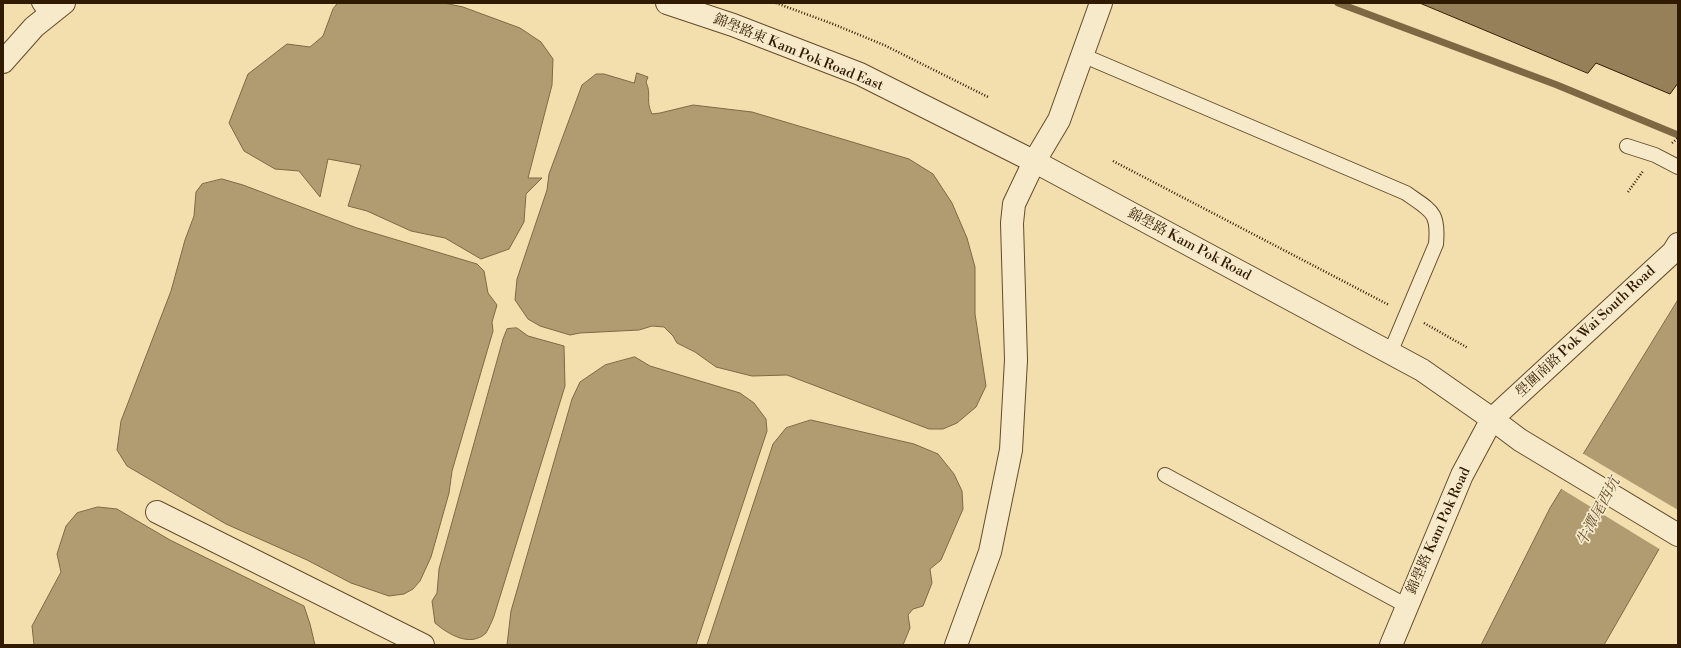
<!DOCTYPE html>
<html>
<head>
<meta charset="utf-8">
<style>
  body { margin:0 }
  #map { position:relative; width:1681px; height:648px; overflow:hidden; background:#f3dead; font-family:"Libre Bodoni",serif }
  canvas { display:block }
  .frame { position:absolute; inset:0; border:4px solid #311b00; pointer-events:none }
</style>
</head>
<body>
<div id="map">
<canvas width="1681" height="648"></canvas>
<div class="frame"></div>
</div>
<script>
const ctx = document.querySelector('canvas').getContext('2d');
ctx.lineJoin = 'round';
function fillPath(path, color) {
  ctx.fillStyle = color;
  ctx.fill(path, 'evenodd');
}
function stroke(path, color, width, dash) {
  ctx.strokeStyle = color;
  ctx.lineWidth = width;
  ctx.lineCap = dash ? 'butt' : 'round';
  ctx.setLineDash(dash || []);
  ctx.stroke(path);
}
function drawText(font, color, halo, rows, align = 'center') {
  ctx.font = font + ' "Libre Bodoni","Noto Serif TC",serif';
  ctx.lineWidth = 3.5;
  ctx.setLineDash([]);
  ctx.textBaseline = 'middle';
  ctx.strokeStyle = halo;
  ctx.fillStyle = color;
  for (const [text, x, y, turn = 0] of rows) {
    ctx.save();
    ctx.translate(x, y);
    ctx.rotate((+turn || 0) * Math.PI / 180);
    ctx.textAlign = isNaN(turn) ? turn : align;
    if (halo) ctx.strokeText(text, 0, 0);
    ctx.fillText(text, 0, 0);
    ctx.restore();
  }
}
const water = new Path2D(`
  M338,3H444L463,7L520,28L541,42L553,59L552,85L528,178H542L526,194L524,222L509,249L481,259L445,238L411,231L367,211L348,206L361,165L328,159L320,197L299,171L275,169L244,151L229,123L248,74L287,44L310,47L323,36L333,9Z
  M637,73L648,77L646,82C652,95 645,100 652,114L660,113L693,105L752,112L909,159L933,174L952,203L967,238L975,267V314L986,386L976,407L957,423L943,429H929L787,375L752,376L716,367L695,352L677,343L673,336L664,327L652,326L639,330L580,333L570,335L540,326L528,319L515,300L517,279L547,190L549,174L582,85L596,74H604L634,83Z
  M222,179L243,185L357,228L477,264L484,271L488,293L497,305L492,322L493,331L452,471L449,493L431,557L420,581L413,589L404,594L389,596L351,583L307,560L226,524L127,466L117,450L121,421L171,291L185,240L194,216L196,192L202,184Z
  M1678,300V516L1604,645H1481L1550,508Z
  M517,328L528,336L564,346L565,386L494,616C492,621 489,628 486,633C470,648 448,634 435,623L432,601L437,593L439,569L503,339L507,329Z
  M635,357L650,366L740,393L754,403L766,419L767,431L696,645H507L511,611L572,399L580,382L605,365Z
  M811,420L914,444L938,454L954,474L962,491L963,509L941,560L930,569L932,583L923,606L913,609L908,615L910,628L903,645H707L773,444L786,428Z
  M98,507L117,509L170,540L304,606L310,624L315,645H34L32,626L61,572L57,554L66,526L77,513Z`);
fillPath(water, '#b19c72');
stroke(water, '#7e6844', 1);
fillPath(new Path2D(`
  M1582,453L1678,510V520L1661,550L1560,488Z`), '#f3dead');
stroke(new Path2D(`
  M1338,3L1557,85L1678,135`), '#7e6844', 7);
const building = new Path2D(`
  M1420,3H1678V83L1670,94L1596,63L1588,73Z`);
fillPath(building, '#96805a');
stroke(building, '#311b00', 1);
const service = new Path2D(`
  M39,3L48,16
  M1082,55L1406,193C1431,211 1439,211 1436,244L1390,353
  M1627,146L1655,155L1678,167
  M1165,475L1407,606`);
const minor = new Path2D(`
  M1678,244L1673,252L1492,419L1520,440L1678,535
  M157,512L423,645
  M956,645L990,552L1011,450L1016,360L1012,223L1014,204L1034,162L1059,120L1101,3`);
const tertiary = new Path2D(`
  M667,3L733,25L860,74L1043,166L1422,370L1492,419L1462,475L1391,645
  M3,62L34,27L64,3`);
stroke(service, '#624c2b', 16);
stroke(minor, '#624c2b', 24);
stroke(tertiary, '#624c2b', 24);
stroke(new Path2D(`
  M776,3L833,24L884,45L988,97
  M1672,143L1678,138
  M1113,161L1389,305
  M1628,192L1643,171
  M1424,323L1468,348`), '#311b00', 2.5, [1, 2]);
stroke(service, '#f7eaca', 14);
stroke(minor, '#f7eaca', 22);
stroke(tertiary, '#f7eaca', 22);
drawText('14px', '#311b00', '#f7eaca', [
  ["錦壆路東 Kam Pok Road East",798,53,22],
  ["錦壆路 Kam Pok Road",1189,245,28],
  ["壆圍南路 Pok Wai South Road",1586,332,-43],
  ["錦壆路 Kam Pok Road",1439,531,-66]
]);
drawText('italic 15px', '#644f2e', '#f7eaca', [
  ["牛潭尾西坑",1599,512,-62]
]);
</script>
</body>
</html>
